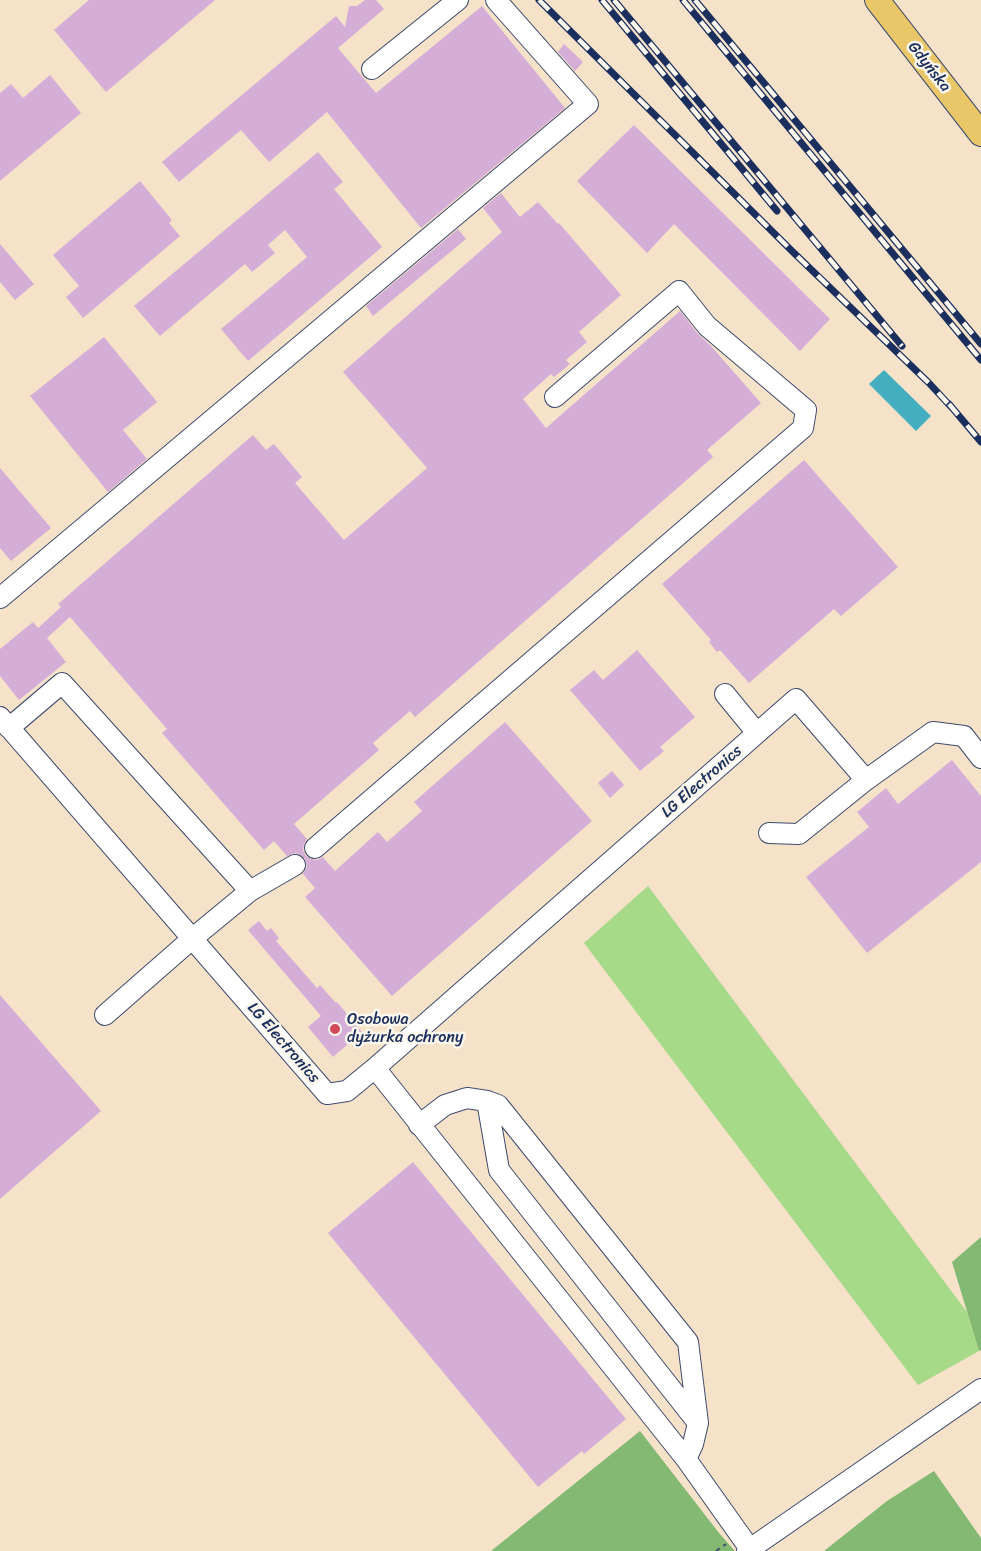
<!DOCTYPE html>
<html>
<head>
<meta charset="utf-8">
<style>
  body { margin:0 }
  canvas { display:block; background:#f5e2c9 }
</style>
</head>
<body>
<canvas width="981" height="1551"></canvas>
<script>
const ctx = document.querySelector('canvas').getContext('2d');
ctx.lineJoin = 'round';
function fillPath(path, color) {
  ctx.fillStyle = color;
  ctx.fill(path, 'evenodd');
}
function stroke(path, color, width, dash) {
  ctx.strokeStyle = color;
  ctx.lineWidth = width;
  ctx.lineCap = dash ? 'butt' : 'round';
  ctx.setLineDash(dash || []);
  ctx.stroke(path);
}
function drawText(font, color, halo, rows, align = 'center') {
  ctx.font = font + ' Sriracha,sans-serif';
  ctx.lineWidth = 5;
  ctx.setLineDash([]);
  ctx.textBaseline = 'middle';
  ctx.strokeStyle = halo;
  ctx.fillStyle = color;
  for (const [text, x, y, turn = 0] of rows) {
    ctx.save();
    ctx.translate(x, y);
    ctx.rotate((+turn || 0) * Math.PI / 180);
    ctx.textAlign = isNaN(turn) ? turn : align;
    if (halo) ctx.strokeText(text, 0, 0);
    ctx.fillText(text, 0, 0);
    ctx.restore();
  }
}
fillPath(new Path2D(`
  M648,886L967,1312L979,1351L918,1385L584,943Z`), '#a6d988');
fillPath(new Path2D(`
  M981,1237V1350L979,1351L952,1262Z
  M640,1431L719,1533L735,1551H491Z
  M934,1471L981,1538V1551H824L887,1501Z`), '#84b974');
fillPath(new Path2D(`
  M884,370L931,416L916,431L869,384Z`), '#42aec0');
fillPath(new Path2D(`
  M89,0H215L106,92L54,30Z
  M365,0H376L384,9L338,48L376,93L482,6L565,108L421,228L327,112L269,162L241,130L179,182L162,162L336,16L345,27L349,6H357Z
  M564,44L583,62L575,71L558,52Z
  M50,75L81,113L0,181V93L11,84L23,98Z
  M634,125L830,319L800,351L674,224L647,253L577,181Z
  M318,152L343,182L334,189L382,247L248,361L221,329L307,257L285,230L268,245L275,253L252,272L245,264L160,336L134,306Z
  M140,181L172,220L169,223L180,236L83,318L66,297L79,286L53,255Z
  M501,193L520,217L538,202L558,224L559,223L621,295L579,332L587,342L566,360L570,364L554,377L551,374L523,399L546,428L680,311L698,334L711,346L761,403L707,450L713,457L415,717L410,711L373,743L379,750L294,824L307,839L304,844L303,850L306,856L311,859L317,860L323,857L335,871L378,832L387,842L422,811L414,802L505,722L592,821L392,996L305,897L315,888L303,874L307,866L305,859L301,855L296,853L287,856L274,841L264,850L162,733L167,729L70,617L47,638L66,662L19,700L0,676V649L33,622L38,628L61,607L58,604L253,435L266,450L274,444L302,477L295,483L344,540L427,468L343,372L502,232L483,208Z
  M458,229L466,239L373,316L366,306Z
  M0,244L34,284L15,300L0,282Z
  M104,337L157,402L123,430L147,459L108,492L30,396Z
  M804,460L898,567L841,616L834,609L749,683L720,650L717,652L709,642L711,640L662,584Z
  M0,468L51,528L11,561L0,548Z
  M637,650L695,717L660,747L664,751L640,771L570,690L594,670L603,680Z
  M952,760L981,796V862L867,953L806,877L869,827L857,812L886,788L898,804Z
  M612,771L624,785L610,798L598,783Z
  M259,921L267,931L271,928L279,938L276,941L317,988L320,985L336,1003L337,1002L362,1032L333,1057L308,1027L321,1016L248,930Z
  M0,995L101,1111L0,1199Z
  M413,1162L626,1419L584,1454L582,1451L538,1487L328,1233Z`), '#d5aed7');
const minor = new Path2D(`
  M372,69L458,0
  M0,598L588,104L496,0
  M725,694L757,733
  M0,717L327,1094L347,1091L375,1068L796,699L866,780
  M9,728L62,683L250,891
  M769,833L799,834L866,780L933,732L964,736L981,758
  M315,848L803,428L806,410L707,326L679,291L555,397
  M105,1015L193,938L250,891L295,865
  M375,1068L686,1459L750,1549
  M487,1101L498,1105L688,1342L698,1423
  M419,1125L445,1105L467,1098L487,1101L499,1170L698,1423L693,1444L686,1459
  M747,1551L981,1389`);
const major = new Path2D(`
  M877,0L981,134`);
stroke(minor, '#3c4a6e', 22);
stroke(major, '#3c4a6e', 26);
stroke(new Path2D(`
  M716,1551L726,1544`), '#3c4a6e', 2, [4.5, 4.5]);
stroke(minor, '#fff', 20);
stroke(major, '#e9c769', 24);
const rail = new Path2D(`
  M539,0L794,253L929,383L953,409
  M602,0L777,211
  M614,0L902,346
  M683,0L981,360
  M695,0L981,344
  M949,404L981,442`);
stroke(rail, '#1b2f5e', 7);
stroke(rail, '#fbf7ec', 4.5, [14]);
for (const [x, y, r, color] of [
  [335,1029,6,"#d1495b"]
]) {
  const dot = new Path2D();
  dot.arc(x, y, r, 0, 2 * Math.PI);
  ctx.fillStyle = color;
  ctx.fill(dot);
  stroke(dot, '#fbf7ec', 2);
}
drawText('16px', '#1b2f5e', '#fbf7ec', [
  ["Gdyńska",929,67,52],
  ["LG Electronics",702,782,-41],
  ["LG Electronics",283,1043,49]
]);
drawText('16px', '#1b2f5e', '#fbf7ec', [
  ["Osobowa",347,1020],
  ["dyżurka ochrony",347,1038]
], 'left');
</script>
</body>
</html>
